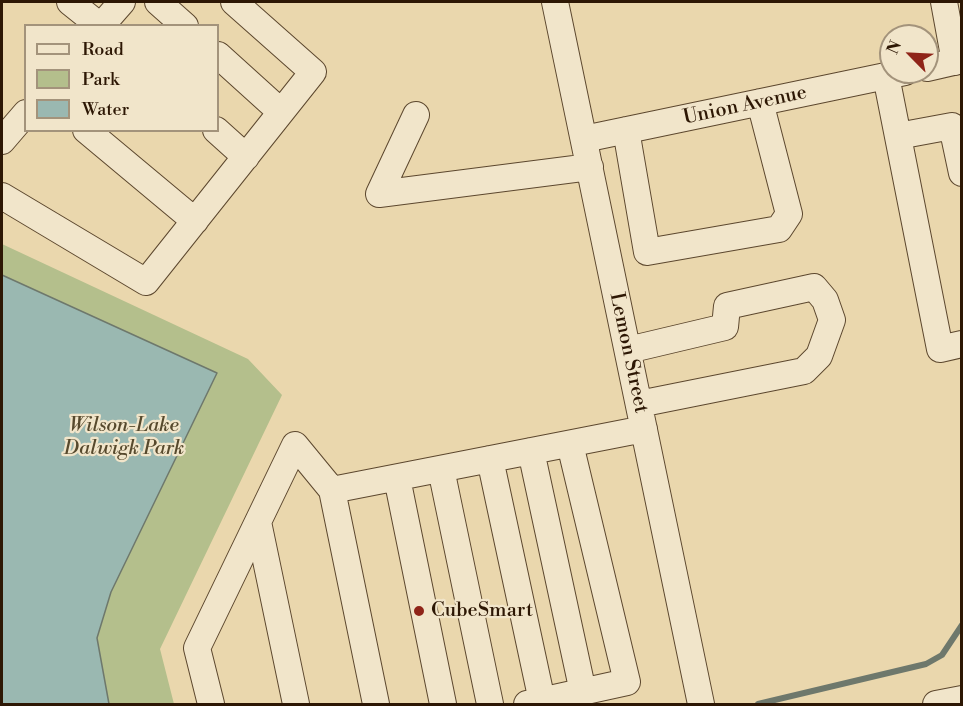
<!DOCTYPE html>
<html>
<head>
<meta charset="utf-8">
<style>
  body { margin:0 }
  #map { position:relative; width:963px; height:706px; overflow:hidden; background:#ead7ad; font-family:"Libre Bodoni",serif }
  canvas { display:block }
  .frame { position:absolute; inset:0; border:3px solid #2d1704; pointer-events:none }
  .legend { position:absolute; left:24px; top:24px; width:195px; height:108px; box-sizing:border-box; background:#f1e5ca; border:2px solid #a3937b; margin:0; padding:8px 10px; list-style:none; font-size:18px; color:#2d1704 }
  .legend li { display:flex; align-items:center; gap:12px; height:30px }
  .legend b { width:30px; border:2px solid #a3937b }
  .north { position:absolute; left:879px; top:24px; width:60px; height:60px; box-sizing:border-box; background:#f1e5ca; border:2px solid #a3937b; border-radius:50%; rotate:294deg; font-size:16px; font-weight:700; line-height:24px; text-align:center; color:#2d1704 }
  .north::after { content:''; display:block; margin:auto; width:21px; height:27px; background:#8f2418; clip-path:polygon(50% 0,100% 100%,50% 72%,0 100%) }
</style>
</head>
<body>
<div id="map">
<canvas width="963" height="706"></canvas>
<div class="frame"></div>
<ul class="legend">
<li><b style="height:8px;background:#f1e5ca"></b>Road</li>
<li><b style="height:16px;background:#b4bf8c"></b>Park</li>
<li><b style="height:16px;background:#9ab8b1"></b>Water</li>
</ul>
<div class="north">N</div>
</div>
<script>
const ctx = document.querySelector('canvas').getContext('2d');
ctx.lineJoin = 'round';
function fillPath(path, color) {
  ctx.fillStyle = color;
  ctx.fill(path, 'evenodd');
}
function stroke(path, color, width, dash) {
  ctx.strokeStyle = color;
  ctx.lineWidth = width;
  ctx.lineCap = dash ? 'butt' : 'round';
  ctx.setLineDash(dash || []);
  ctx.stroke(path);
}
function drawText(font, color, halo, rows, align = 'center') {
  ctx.font = font + ' "Libre Bodoni",serif';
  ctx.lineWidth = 4.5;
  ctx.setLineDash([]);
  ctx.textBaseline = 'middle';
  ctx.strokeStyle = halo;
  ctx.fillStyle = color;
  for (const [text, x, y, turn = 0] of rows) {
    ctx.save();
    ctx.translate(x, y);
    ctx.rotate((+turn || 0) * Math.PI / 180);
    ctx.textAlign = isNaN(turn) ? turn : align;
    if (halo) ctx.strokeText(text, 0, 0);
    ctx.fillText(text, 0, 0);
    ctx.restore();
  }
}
fillPath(new Path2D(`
  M2,244L248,359L282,395L160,649L174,704H2Z`), '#b4bf8c');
const water = new Path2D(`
  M2,275L217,373L111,592L97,638L109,704H2Z`);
fillPath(water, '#9ab8b1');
stroke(water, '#6e786c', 1.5);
stroke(new Path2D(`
  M758,704L926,664L942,655L962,625`), '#6e786c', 6);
const minor = new Path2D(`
  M70,2L100,26
  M158,2L185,26
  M555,2L701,704
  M944,2L955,62
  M101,26L122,2
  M218,55L281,112
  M927,68L962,60
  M886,76L940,349L962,344
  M416,115L379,194L590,167
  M86,130L195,221
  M216,130L246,157
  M626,130L647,252L779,229L789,214L760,102
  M898,136L952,126L962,173
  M584,139L905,72
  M2,141L26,113
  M2,196L146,282L313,72L234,2
  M628,350L725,327L727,306L814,287L825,300L832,320L819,356L804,371L639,404
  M531,451L583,692
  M490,459L542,701
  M441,469L490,704
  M397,478L443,704
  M332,490L644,429
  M258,522L296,704
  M211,704L197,648L295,445L332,490L376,704
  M527,704L627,682L570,444
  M936,704L962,699`);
stroke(minor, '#5c472e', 28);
stroke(minor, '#f1e5ca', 26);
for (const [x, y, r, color] of [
  [419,611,6,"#8f2418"]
]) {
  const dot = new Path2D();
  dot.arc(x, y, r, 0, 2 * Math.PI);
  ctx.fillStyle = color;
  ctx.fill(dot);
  stroke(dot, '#f1e5ca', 2);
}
drawText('20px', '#2d1704', '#f1e5ca', [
  ["Union Avenue",745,106,-12],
  ["Lemon Street",628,353,78]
]);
drawText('italic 20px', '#56492d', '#f1e5ca', [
  ["Wilson-Lake",124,426],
  ["Dalwigk Park",124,449]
]);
drawText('20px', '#2d1704', '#f1e5ca', [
  ["CubeSmart",431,611]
], 'left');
</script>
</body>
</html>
